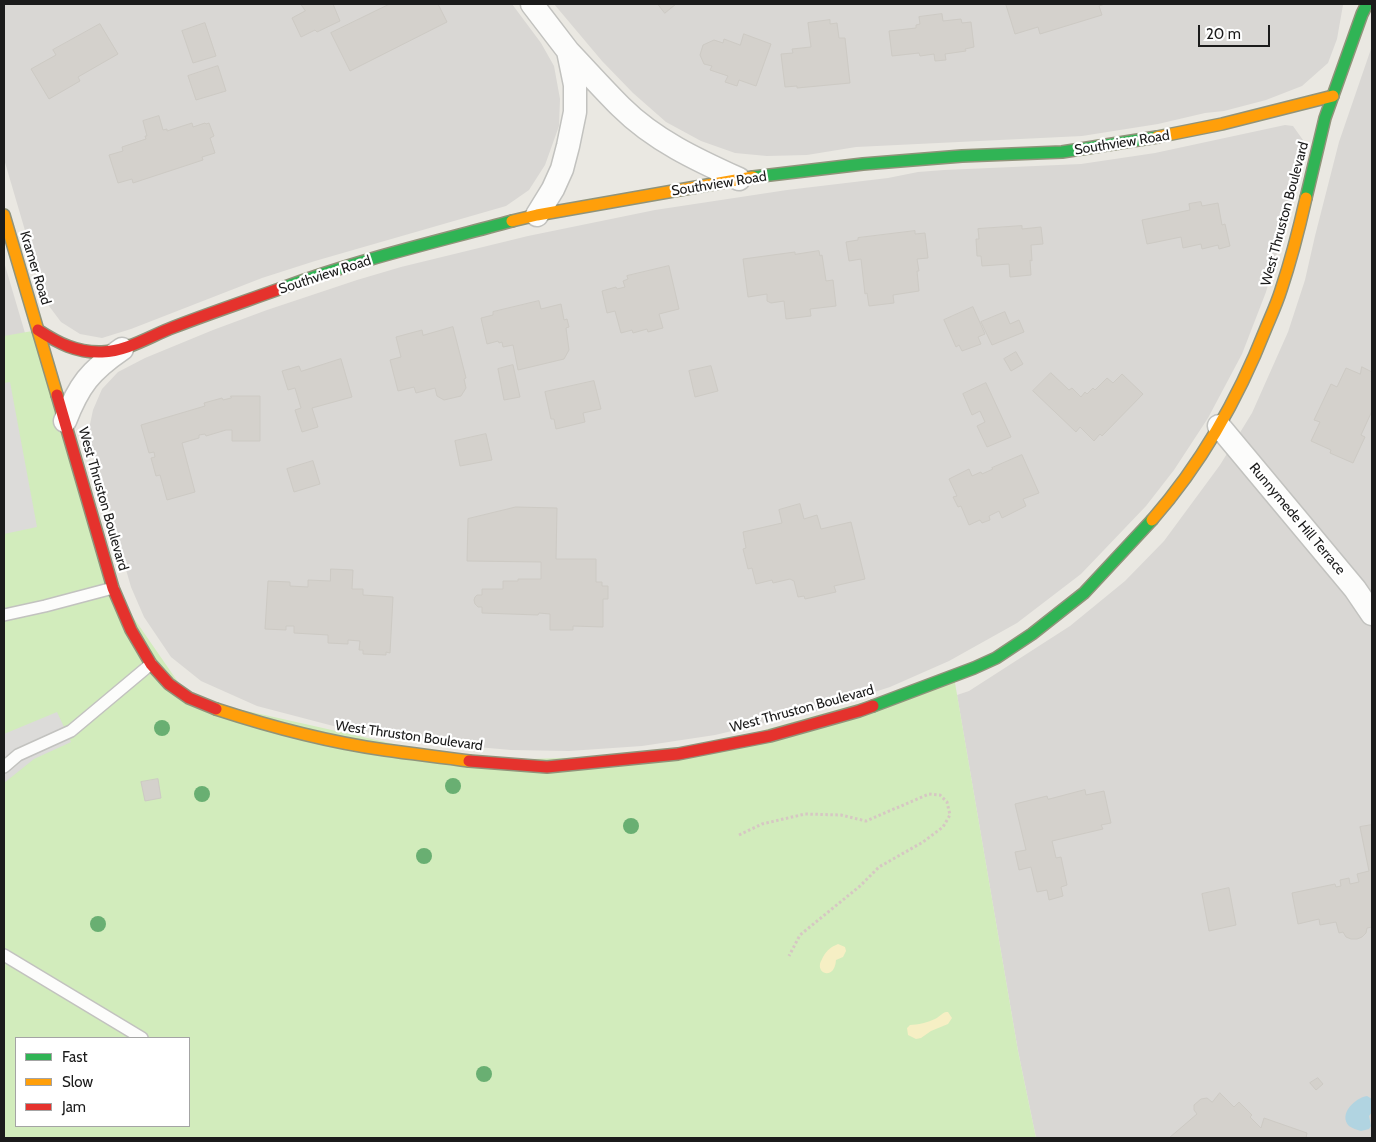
<!DOCTYPE html>
<html>
<head>
<meta charset="utf-8">
<style>
  body { margin:0 }
  #map { position:relative; width:1376px; height:1142px; overflow:hidden; background:#eae8e2; font-family:Cabin,sans-serif }
  canvas { display:block }
  .frame { position:absolute; inset:0; border:5px solid #1b1b1b; pointer-events:none }
  .legend { position:absolute; left:15px; top:1037px; width:175px; height:90px; box-sizing:border-box; background:#fff; border:1px solid #a4a4a4; margin:0; padding:6px 9px; list-style:none; font-size:15px; color:#1b1b1b }
  .legend li { display:flex; align-items:center; gap:10px; height:25px }
  .legend b { width:25px; border:1px solid #a4a4a4 }
  .scale { position:absolute; left:1198px; top:25px; width:72px; height:22px; box-sizing:border-box; border:2px solid #1b1b1b; border-top:0; padding-left:6px; font-size:15px; line-height:18px; white-space:nowrap; color:#1b1b1b; -webkit-text-stroke:4px #fff; paint-order:stroke }
</style>
</head>
<body>
<div id="map">
<canvas width="1376" height="1142"></canvas>
<div class="frame"></div>
<ul class="legend">
<li><b style="height:6px;background:#30b455"></b>Fast</li>
<li><b style="height:6px;background:#ff9f0a"></b>Slow</li>
<li><b style="height:6px;background:#e5322d"></b>Jam</li>
</ul>
<div class="scale">20 m</div>
</div>
<script>
const ctx = document.querySelector('canvas').getContext('2d');
ctx.lineJoin = 'round';
function fillPath(path, color) {
  ctx.fillStyle = color;
  ctx.fill(path, 'evenodd');
}
function stroke(path, color, width, dash) {
  ctx.strokeStyle = color;
  ctx.lineWidth = width;
  ctx.lineCap = dash ? 'butt' : 'round';
  ctx.setLineDash(dash || []);
  ctx.stroke(path);
}
function drawText(font, color, halo, rows, align = 'center') {
  ctx.font = font + ' Cabin,sans-serif';
  ctx.lineWidth = 4.5;
  ctx.setLineDash([]);
  ctx.textBaseline = 'middle';
  ctx.strokeStyle = halo;
  ctx.fillStyle = color;
  for (const [text, x, y, turn = 0] of rows) {
    ctx.save();
    ctx.translate(x, y);
    ctx.rotate((+turn || 0) * Math.PI / 180);
    ctx.textAlign = isNaN(turn) ? turn : align;
    if (halo) ctx.strokeText(text, 0, 0);
    ctx.fillText(text, 0, 0);
    ctx.restore();
  }
}
fillPath(new Path2D(`
  M4,4H512L541,43L554,66L560,99L559,126L545,165L529,190L506,206L315,261L262,278L131,329L102,338L80,334L61,322L46,302L4,159Z
  M554,4H1343V5L1337,39L1328,63L1302,86L1266,100L1224,111L1205,113L1158,124L1082,136L856,147L807,155L767,156L735,153L701,141L666,122L633,93L602,61Z
  M1372,46V1138H1036L1018,1051L957,695L969,691L1070,626L1125,581L1164,541L1220,465L1252,413L1288,332L1305,280L1315,236L1339,142Z
  M1285,125L1293,126L1303,140L1301,160L1285,225L1266,292L1242,354L1208,418L1174,470L1146,506L1081,574L1017,623L949,661L890,687L816,711L715,735L642,746L569,751L511,750L432,743L341,728L257,706L201,681L171,657L144,617L131,587L102,486L88,434L93,410L102,389L118,372L145,358L213,330L267,310L357,280L401,267L528,236L655,210L787,190L888,178L918,172L944,170L1081,164L1155,153Z
  M4,262L25,333L4,337Z`), '#d9d7d4');
fillPath(new Path2D(`
  M38,330L113,588L189,698L470,761L678,754L954,677L1018,1051L1036,1138H4V336ZM16,1038H189V1126H16Z`), '#d2ecbc');
fillPath(new Path2D(`
  M838,944L845,947L846,951L843,957L836,960C835,979 818,975 820,964C820,963 823,957 823,957C827,950 831,947 838,944Z
  M946,1012H948L952,1018L948,1024L931,1031L921,1038L916,1039L908,1035L907,1028L910,1025C917,1025 929,1022 935,1019C939,1017 942,1013 946,1012Z`), '#f6efc4');
fillPath(new Path2D(`
  M10,382L37,527L4,534V383Z
  M57,712L71,742L34,759L4,783V734Z`), '#dcdbd9');
fillPath(new Path2D(`
  M1367,1096L1372,1099V1112L1369,1116L1371,1126L1369,1129L1361,1131C1357,1130 1352,1128 1349,1126C1338,1114 1355,1098 1367,1096Z`), '#b1d4e1');
const building = new Path2D(`
  M301,4H333L340,21L317,32L315,30L301,37L292,18L305,11Z
  M390,4H438L447,22L350,71L331,33Z
  M658,4H676L665,13Z
  M1009,4H1105L1099,6L1102,15L1040,34L1038,27L1015,34L1006,5Z
  M942,14L943,21L961,19L962,23L971,22L974,47L965,49L966,51L945,54L946,60L935,61L934,54L920,56L919,53L892,56L889,31L916,28V25L920,24L919,17Z
  M830,20V24L837,23L839,38H845L850,83L797,88V86L785,87L781,54L793,53L792,49L811,47L808,23Z
  M205,23L216,56L193,63L182,31Z
  M100,24L118,54L78,77L80,81L49,99L31,69L56,55L53,50Z
  M744,34L771,44L756,86L739,80L737,86L725,82L728,76L710,70L712,66L704,64L700,55L703,45L714,40L723,43L724,39L740,45Z
  M218,66L226,91L196,100L188,76Z
  M159,116L163,130L167,129V131L192,123L193,127L205,123L206,124L209,123L214,136L210,138L215,153L202,157L203,160L133,183L132,179L118,183L109,155L123,151L122,147L146,139L145,136H147L143,121Z
  M1201,202L1202,206L1218,203L1222,225L1225,224L1230,246L1219,249L1218,245L1202,249L1201,244L1183,248L1181,237L1147,244L1142,220L1190,210L1189,204Z
  M1022,226V229L1041,227L1043,244L1031,245L1032,261L1030,260L1031,275L1010,277L1009,264L982,266L981,256H977L976,239H979L978,229Z
  M915,231V234L925,233L928,258L917,259L919,271H917L919,291L893,295L894,303L869,306L867,293L865,294L861,259L849,261L846,242L858,240V238Z
  M819,251L820,256L822,255L826,281L833,280L836,306L810,309L811,316L786,319L784,301L771,303L767,301V294L748,297L743,259L795,252V254Z
  M669,266L679,309L659,314L663,328L648,332L647,329L633,333L632,330L621,333L615,311L607,313L602,291L616,287L617,289L625,287L623,281L628,279L627,276Z
  M539,301L541,309L561,304L564,320L567,319L569,327L566,328L569,350L564,359L518,370L513,345L503,347L502,342L499,343L498,341L487,344L481,318L493,315V312Z
  M973,307L985,334L978,337L981,344L962,351L959,345L956,347L944,320Z
  M1005,312L1010,324L1019,320L1024,332L992,345L981,322Z
  M453,327L466,378L464,379L466,388L461,396L444,400L437,396L435,388L416,393L414,387L398,391L390,360L401,357L396,337L422,330L423,335Z
  M1016,352L1023,364L1011,371L1004,359Z
  M341,359L352,397L312,408L318,427L302,432L295,410L301,408L295,388L288,390L282,371L299,366L301,371Z
  M513,365L520,397L504,400L498,369Z
  M711,366L718,391L695,397L689,371Z
  M1362,367L1372,372V411L1361,435L1365,437L1353,463L1330,453L1331,450L1311,441L1320,422L1314,420L1331,384L1337,387L1346,368L1360,374Z
  M1051,373L1069,390L1072,388L1081,397L1085,392L1087,394L1093,388L1095,390L1107,378L1113,383L1122,374L1143,394L1102,436L1100,434L1094,441L1080,427L1076,432L1033,391Z
  M594,381L601,409L583,413L585,422L556,429L554,419H551L545,392Z
  M986,383L1011,437L987,447L977,426L985,422L980,411L972,415L963,394Z
  M231,396H260V441H232V430H226L206,436L205,434L199,435V438L182,443L195,492L167,500L160,475L156,476L151,458L155,457L154,452L149,453L141,425L205,406L204,403L222,398L223,400L231,398Z
  M486,434L492,460L460,466L455,441Z
  M1022,455L1039,493L1023,499L1026,506L1002,518L999,511L989,516L990,520L982,523L980,520L969,525L961,506L958,507L953,497L957,496L949,479L969,469L972,476L981,472L982,474L993,469L992,468Z
  M313,461L320,484L294,492L287,469Z
  M800,504L804,519L817,515L821,529L851,522L865,579L834,586L836,592L805,599L804,596L798,597L794,581L790,579L773,583L772,580L756,584L752,568L748,569L743,549L746,548L743,532L782,523L779,510Z
  M516,507L557,508L556,559H596V582H602V586H608V599H603V627L573,626V630H550V614L539,613L538,615L482,613V607H478L475,604L474,600L475,597L477,595H482V589H503V581H518V579H541V562L467,561L468,519Z
  M331,569L353,570L352,589H363V595L393,597L390,653L386,652V655L363,654V650H359L360,641L348,640V644L328,643V635L294,633V626H286V630L265,629L268,581L290,582V586L308,587V580L330,581Z
  M158,779L161,798L145,801L141,782Z
  M1085,790L1086,795L1104,791L1111,823L1101,825L1103,829L1052,841L1056,858L1061,857L1067,885L1061,887L1063,896L1049,900L1047,890L1037,892L1031,867L1019,870L1015,852L1026,850L1015,804L1047,796L1048,799Z
  M1372,825V927L1367,928L1366,933L1362,937L1357,939H1351L1346,937L1343,932L1339,933L1336,922L1320,925L1319,919L1298,924L1292,893L1335,884L1336,887L1341,886L1340,880L1349,878L1350,884L1359,882L1357,874L1369,871L1360,827Z
  M1229,888L1236,925L1209,931L1202,894Z
  M1318,1078L1323,1084L1316,1090L1310,1083Z
  M1220,1093L1234,1107L1239,1102L1252,1115L1250,1117L1261,1128L1264,1118L1307,1133L1306,1138H1169L1197,1114L1194,1110V1105L1201,1099L1207,1098L1212,1102Z`);
fillPath(building, '#d4d1cc');
stroke(building, '#cdcac4', 1);
const lane = new Path2D(`
  M4,615L45,606L113,588
  M4,767L18,755L71,731L151,664
  M4,955L142,1038`);
const street = new Path2D(`
  M532,4L568,51L575,85V112L568,146L562,169L553,189L537,215
  M568,51C586,70 603,89 621,107C654,140 697,160 739,179
  M65,421C79,385 90,371 122,349
  M1219,426L1355,589L1372,614`);
const fast = new Path2D(`
  M753,177L863,164L962,156L1062,152L1157,137
  M1306,198L1325,118L1362,14L1367,4
  M282,288C357,260 435,242 512,221
  M873,706L974,668L996,658L1032,634L1084,593L1152,520`);
const slow = new Path2D(`
  M1157,137L1222,124L1333,96
  M4,215L57,395
  M512,221L537,215L753,177
  M1152,520C1201,464 1239,397 1266,328C1271,316 1277,303 1281,290C1291,260 1299,229 1306,198
  M216,709C271,727 328,742 385,750C413,754 441,757 469,761`);
const jam = new Path2D(`
  M38,330C58,343 77,353 102,352C128,351 150,336 174,327C210,313 246,301 282,288
  M57,395L113,588L131,630L151,664L169,684L189,698L216,709
  M469,761L547,767L678,754L770,736L859,711L873,706`);
stroke(lane, '#c2c2bf', 14);
stroke(street, '#c2c2bf', 25);
stroke(fast, '#90937a', 14);
stroke(slow, '#90937a', 14);
stroke(jam, '#90937a', 14);
stroke(new Path2D(`
  M739,835L762,824L805,814L841,815L866,821L929,794L940,795L947,802L950,815L943,827L923,842L879,867L860,886L800,935L789,956`), '#d6c7c3', 3, [2.5, 2.5]);
stroke(lane, '#fcfcfb', 11);
stroke(street, '#fcfcfb', 22);
stroke(fast, '#30b455', 11);
stroke(slow, '#ff9f0a', 11);
stroke(jam, '#e5322d', 11);
ctx.fillStyle = '#69af72';
for (const [x, y] of [
  [162,728],
  [453,786],
  [202,794],
  [631,826],
  [424,856],
  [98,924],
  [484,1074]
]) {
  ctx.beginPath();
  ctx.arc(x, y, 8, 0, 2 * Math.PI);
  ctx.fill();
}
drawText('14px', '#1b1b1b', '#fff', [
  ["Southview Road",1122,143,-9],
  ["Southview Road",719,184,-9],
  ["West Thruston Boulevard",1285,214,-75],
  ["Kramer Road",35,268,73],
  ["Southview Road",325,275,-18],
  ["West Thruston Boulevard",103,499,74],
  ["Runnymede Hill Terrace",1297,519,50],
  ["West Thruston Boulevard",802,709,-15],
  ["West Thruston Boulevard",409,736,8]
]);
</script>
</body>
</html>
